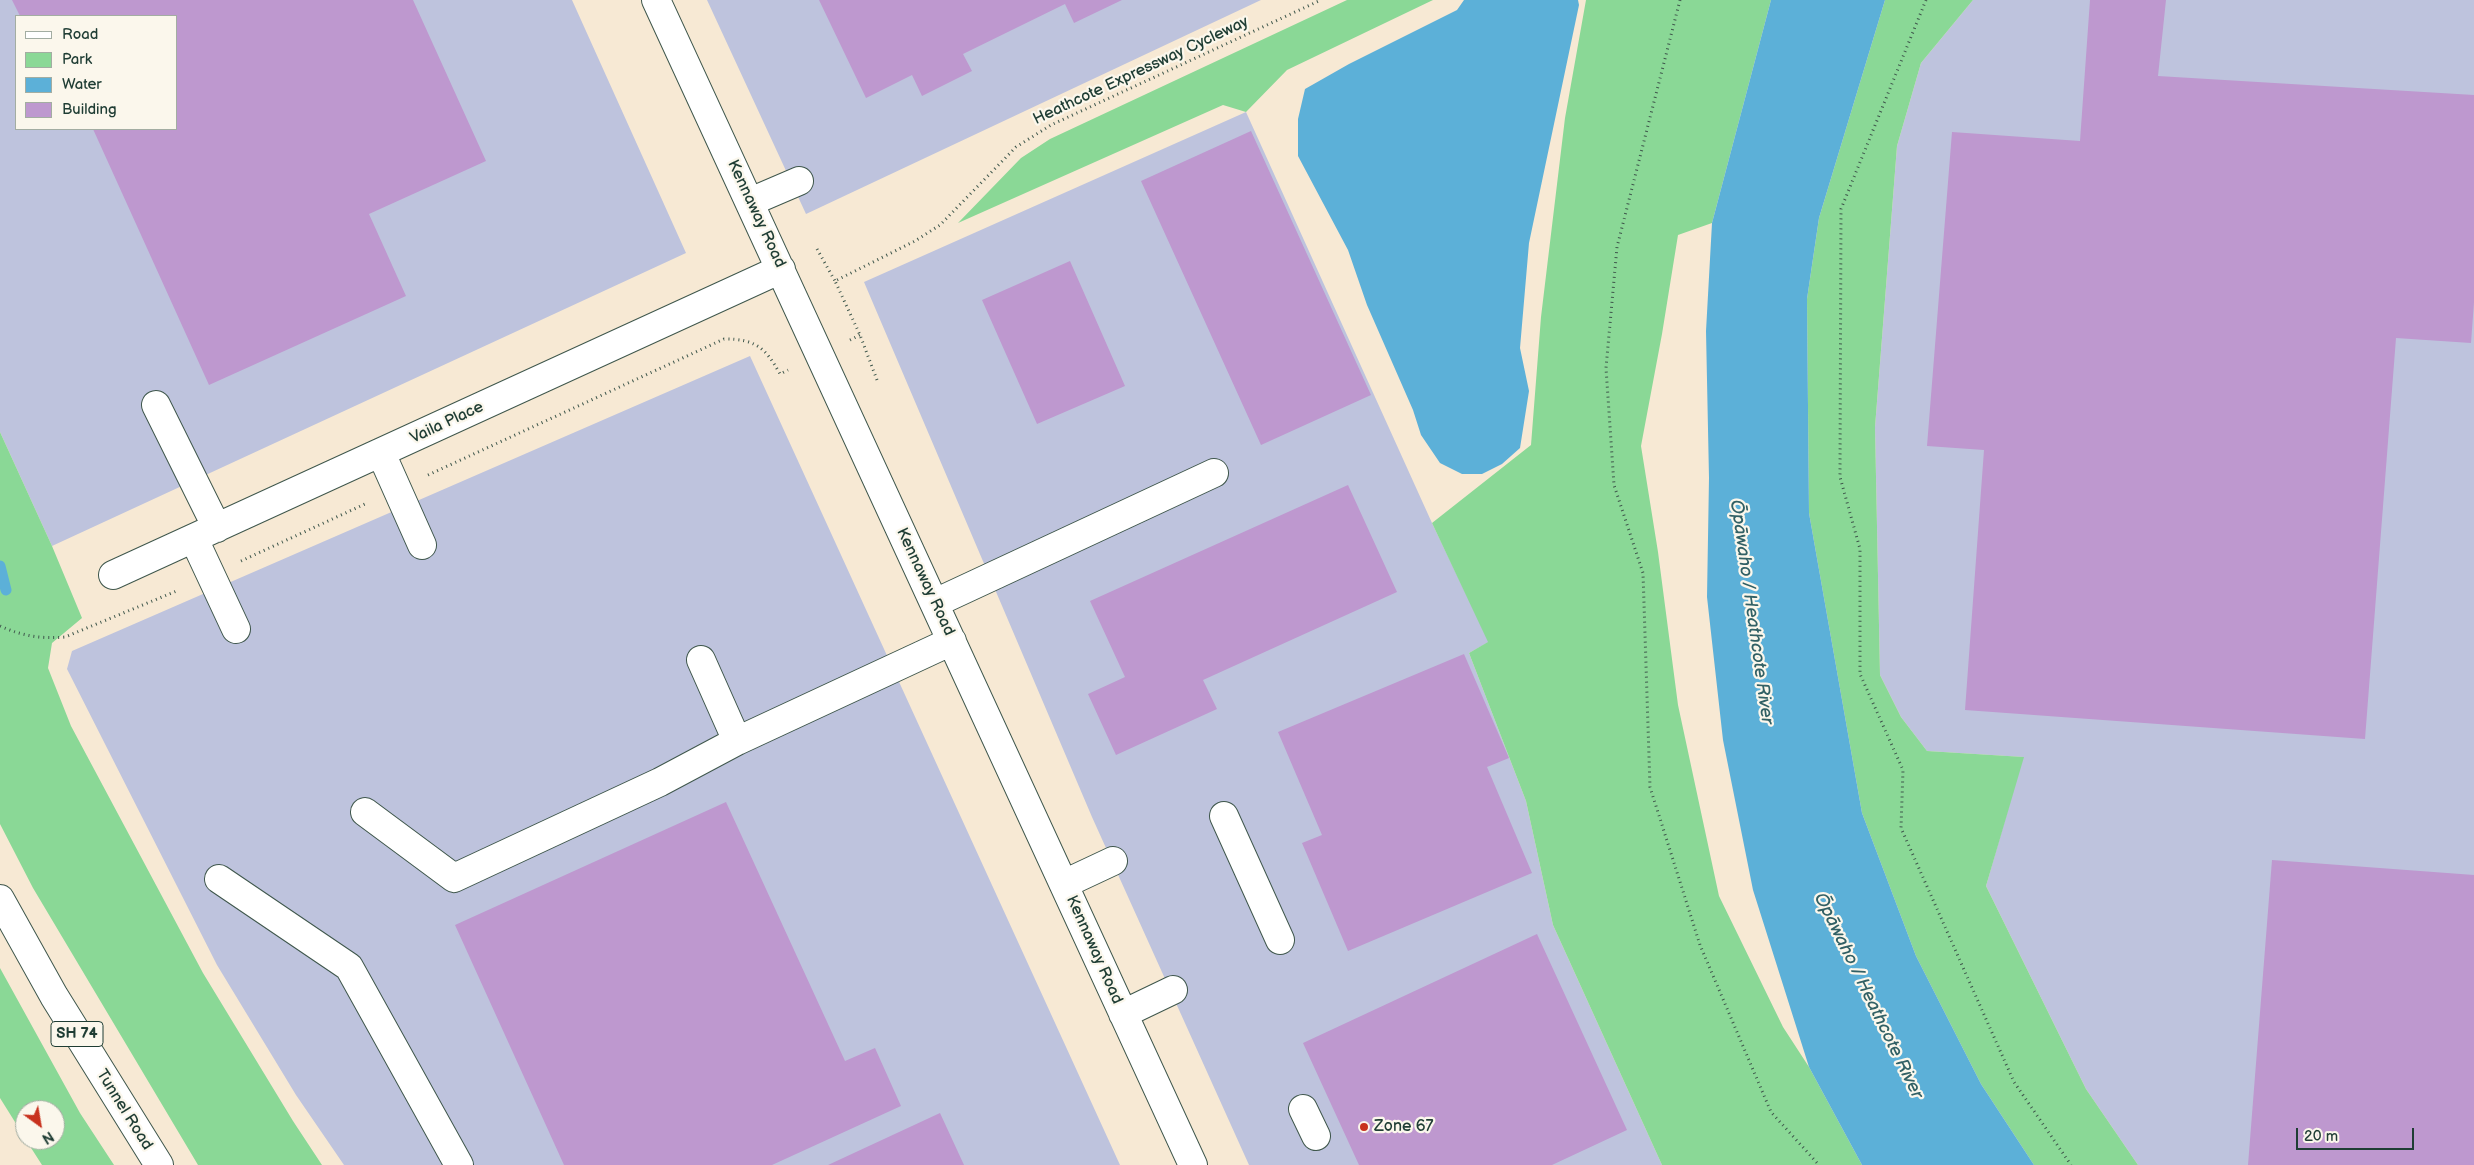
<!DOCTYPE html>
<html>
<head>
<meta charset="utf-8">
<style>
  body { margin:0 }
  #map { position:relative; width:2474px; height:1165px; overflow:hidden; background:#f7e9d4; font-family:"Balsamiq Sans",sans-serif }
  canvas { display:block }
  .legend { position:absolute; left:15px; top:15px; width:162px; height:115px; box-sizing:border-box; background:#fbf7ec; border:1px solid #a3ada2; margin:0; padding:6px 9px; list-style:none; font-size:15px; color:#1f3d34 }
  .legend li { display:flex; align-items:center; gap:10px; height:25px }
  .legend b { width:25px; border:1px solid #a3ada2 }
  .north { position:absolute; left:15px; top:1100px; width:50px; height:50px; box-sizing:border-box; background:#fbf7ec; border:1px solid #a3ada2; border-radius:50%; rotate:148deg; font-size:14px; font-weight:700; line-height:20px; text-align:center; color:#1f3d34 }
  .north::after { content:''; display:block; margin:auto; width:18px; height:22px; background:#c8321e; clip-path:polygon(50% 0,100% 100%,50% 72%,0 100%) }
  .scale { position:absolute; left:2296px; top:1128px; width:118px; height:22px; box-sizing:border-box; border:2px solid #1f3d34; border-top:0; padding-left:6px; font-size:15px; line-height:18px; white-space:nowrap; color:#1f3d34; -webkit-text-stroke:4px #fbf7ec; paint-order:stroke }
</style>
</head>
<body>
<div id="map">
<canvas width="2474" height="1165"></canvas>
<ul class="legend">
<li><b style="height:6px;background:#fff"></b>Road</li>
<li><b style="height:14px;background:#8ad896"></b>Park</li>
<li><b style="height:14px;background:#5cb0d8"></b>Water</li>
<li><b style="height:14px;background:#be98cf"></b>Building</li>
</ul>
<div class="north">N</div>
<div class="scale">20 m</div>
</div>
<script>
const ctx = document.querySelector('canvas').getContext('2d');
ctx.lineJoin = 'round';
function fillPath(path, color) {
  ctx.fillStyle = color;
  ctx.fill(path, 'evenodd');
}
function stroke(path, color, width, dash) {
  ctx.strokeStyle = color;
  ctx.lineWidth = width;
  ctx.lineCap = dash ? 'butt' : 'round';
  ctx.setLineDash(dash || []);
  ctx.stroke(path);
}
function drawText(font, color, halo, rows, align = 'center') {
  ctx.font = font + ' "Balsamiq Sans",sans-serif';
  ctx.lineWidth = 4.5;
  ctx.setLineDash([]);
  ctx.textBaseline = 'middle';
  ctx.strokeStyle = halo;
  ctx.fillStyle = color;
  for (const [text, x, y, turn = 0] of rows) {
    ctx.save();
    ctx.translate(x, y);
    ctx.rotate((+turn || 0) * Math.PI / 180);
    ctx.textAlign = isNaN(turn) ? turn : align;
    if (halo) ctx.strokeText(text, 0, 0);
    ctx.fillText(text, 0, 0);
    ctx.restore();
  }
}
fillPath(new Path2D(`
  M0,0H572L686,253L52,546L0,432ZM16,16H176V129H16Z
  M707,0H1261L806,214Z
  M1973,0H2474V1165H2138L2086,1089L1986,886L2023,757L1927,751L1901,717L1880,675L1875,427L1897,146L1921,63Z
  M1246,112L1432,523L1489,642L1469,653L1526,801L1553,925L1662,1165H1249L1092,817L864,282Z
  M750,356L1120,1165H344L296,1095L217,965L67,669L72,651Z`), '#bec3dd');
fillPath(new Path2D(`
  M1347,0H1433L1287,70L1246,112L1223,105L958,223L1021,158L1050,139Z
  M1586,0H1771L1712,223L1678,235L1662,334L1641,446L1658,552L1678,705L1719,896L1783,1027L1809,1067L1862,1165H1662L1553,925L1526,801L1469,653L1488,642L1432,523L1531,445L1541,317L1565,118Z
  M1885,0H1973L1921,63L1897,146L1875,427L1880,675L1901,717L1927,751L2024,757L1986,886L2086,1089L2138,1165H2034L1981,1084L1916,956L1862,813L1809,513L1807,299L1819,218Z
  M0,432L52,546L82,618L52,643L48,668L71,726L203,973L293,1121L322,1165H198L33,888L0,824Z
  M0,968L80,1113L114,1165H42L26,1140H55V1110H25V1138L0,1098Z`), '#8ad896');
fillPath(new Path2D(`
  M1464,0H1578L1579,5L1529,243L1520,348L1529,391L1520,448L1502,464L1482,474H1462L1440,463L1421,435L1413,410L1367,305L1348,250L1298,156V119L1305,89L1349,64L1457,10Z
  M1771,0H1885L1819,218L1807,299L1809,513L1862,813L1916,956L1981,1084L2034,1165H1862L1809,1067L1753,890L1723,740L1707,597L1709,478L1706,331L1712,223Z`), '#5cb0d8');
stroke(new Path2D(`
  M0,566L6,590`), '#5cb0d8', 11);
fillPath(new Path2D(`
  M12,0H413L486,161L369,214L406,296L209,385L93,129H176V16H20Z
  M819,0H1122L1074,23L1065,4L963,54L972,71L922,96L912,75L866,98Z
  M2090,0H2166L2158,76L2474,95V302L2471,343L2396,338L2365,739L1965,710L1984,450L1927,446L1952,132L2080,141Z
  M1251,131L1371,395L1261,445L1141,181Z
  M1070,261L1125,386L1037,424L982,300Z
  M1348,485L1397,592L1203,680L1217,709L1116,755L1088,694L1125,677L1090,601Z
  M1464,654L1509,758L1487,767L1532,873L1348,951L1302,843L1322,835L1278,732Z
  M726,802L845,1061L875,1048L901,1106L772,1165H564L455,925Z
  M2272,860L2474,875V1165H2248Z
  M1537,934L1627,1130L1552,1165H1359L1303,1043Z
  M940,1113L964,1165H828Z`), '#be98cf');
const minor = new Path2D(`
  M656,0L1193,1165
  M750,202L799,181
  M156,405L217,528
  M381,453L422,545
  M194,539L236,629
  M113,575L781,269
  M935,603L1214,473
  M701,660L737,741L952,641
  M365,812L454,878L660,782L737,741
  M1224,816L1280,940
  M219,879L349,967L459,1165
  M1064,884L1113,861
  M1123,1014L1173,990
  M1303,1109L1316,1136`);
const highway = new Path2D(`
  M0,899L54,996L159,1165`);
stroke(minor, '#3f574c', 30);
stroke(highway, '#3f574c', 30);
stroke(new Path2D(`
  M1680,0L1617,247L1606,368L1614,485L1643,573L1650,787L1700,945L1771,1112L1819,1165
  M1926,0L1841,209L1840,477L1860,549V674L1903,770L1901,828L2014,1082L2071,1165
  M817,249L835,281
  M850,340L860,335
  M877,380L860,335L835,281L915,241L940,225L1016,147L1051,125L1321,0
  M428,475L724,339C755,339 765,347 780,374L788,370
  M241,561L365,504
  M0,626C22,636 41,639 65,637L179,590`), '#3f574c', 3, [1, 4]);
stroke(minor, '#fff', 28);
stroke(highway, '#fff', 28);
for (const [x, y, r, color] of [
  [1364,1127,5,"#c8321e"]
]) {
  const dot = new Path2D();
  dot.arc(x, y, r, 0, 2 * Math.PI);
  ctx.fillStyle = color;
  ctx.fill(dot);
  stroke(dot, '#fbf7ec', 2);
}
for (const [x, y, w] of [
  [77,1034,52]
]) {
  const box = new Path2D();
  box.roundRect(x - w / 2, y - 12.5, w, 25, 4);
  ctx.fillStyle = '#fbf7ec';
  ctx.fill(box);
  stroke(box, '#1f3d34', 1);
}
drawText('bold 15px', '#1f3d34', null, [
  ["SH 74",77,1034]
]);
drawText('16px', '#1f3d34', '#fbf7ec', [
  ["Heathcote Expressway Cycleway",1141,71,-25],
  ["Kennaway Road",756,214,65],
  ["Vaila Place",447,423,-25],
  ["Kennaway Road",925,582,65],
  ["Kennaway Road",1094,950,66],
  ["Tunnel Road",124,1110,58]
]);
drawText('16px', '#1f3d34', '#fbf7ec', [
  ["Zone 67",1374,1127]
], 'left');
drawText('italic 18px', '#316065', '#fbf7ec', [
  ["Ōpāwaho / Heathcote River",1751,612,82],
  ["Ōpāwaho / Heathcote River",1868,996,64]
]);
</script>
</body>
</html>
